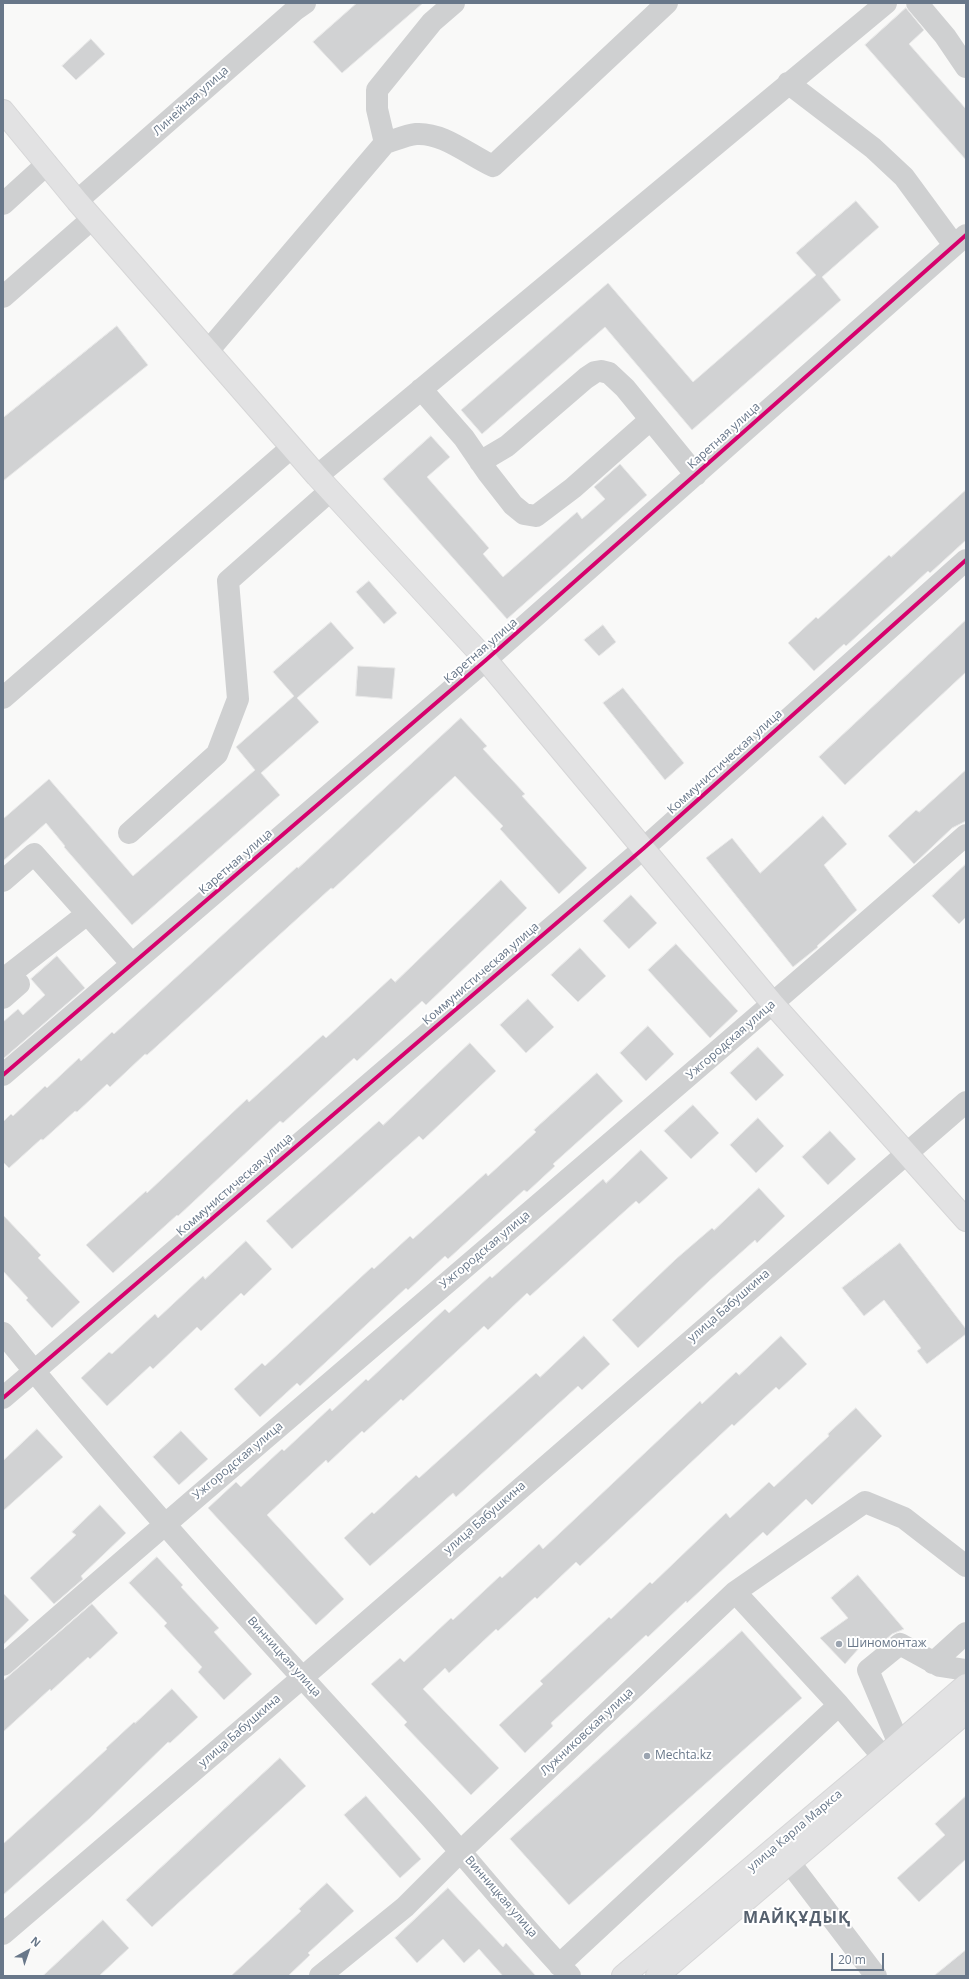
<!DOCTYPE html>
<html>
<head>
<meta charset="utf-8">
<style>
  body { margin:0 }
  #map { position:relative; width:969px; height:1979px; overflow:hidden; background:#f9f9f8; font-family:"Open Sans",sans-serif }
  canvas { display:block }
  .frame { position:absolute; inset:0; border:4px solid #687789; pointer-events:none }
  .north { position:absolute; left:8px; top:1931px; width:40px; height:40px; -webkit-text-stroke:3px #fff; paint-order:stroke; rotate:40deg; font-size:11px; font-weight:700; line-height:16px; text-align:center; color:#687789 }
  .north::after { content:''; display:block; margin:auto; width:14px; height:18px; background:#687789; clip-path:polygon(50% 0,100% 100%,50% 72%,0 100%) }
  .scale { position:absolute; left:831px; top:1953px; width:53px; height:18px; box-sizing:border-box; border:2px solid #687789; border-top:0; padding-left:5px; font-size:12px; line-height:14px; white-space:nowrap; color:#687789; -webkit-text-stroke:3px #fff; paint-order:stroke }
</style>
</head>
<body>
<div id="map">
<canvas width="969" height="1979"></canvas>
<div class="frame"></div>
<div class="north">N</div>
<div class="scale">20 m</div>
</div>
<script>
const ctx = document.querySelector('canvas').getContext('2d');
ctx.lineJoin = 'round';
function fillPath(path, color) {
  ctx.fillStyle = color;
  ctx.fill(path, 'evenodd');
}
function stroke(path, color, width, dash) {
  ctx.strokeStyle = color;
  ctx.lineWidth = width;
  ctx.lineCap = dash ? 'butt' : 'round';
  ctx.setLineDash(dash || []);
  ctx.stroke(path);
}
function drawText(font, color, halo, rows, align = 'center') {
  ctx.font = font + ' "Open Sans",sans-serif';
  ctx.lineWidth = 4;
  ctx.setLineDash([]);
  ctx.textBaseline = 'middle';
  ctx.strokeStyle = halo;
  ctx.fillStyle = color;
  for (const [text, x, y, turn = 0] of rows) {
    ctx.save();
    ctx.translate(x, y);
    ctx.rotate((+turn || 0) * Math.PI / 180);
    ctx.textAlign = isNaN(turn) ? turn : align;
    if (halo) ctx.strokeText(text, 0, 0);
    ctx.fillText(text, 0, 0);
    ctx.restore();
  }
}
const building = new Path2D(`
  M357,3H423L342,73L313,42Z
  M906,8L924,30L909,44L966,109V160L865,45Z
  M91,39L105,54L76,80L62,66Z
  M856,201L879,227L822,277L841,300L692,430L605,327L482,434L461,410L608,283L693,382L816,275L796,253Z
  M117,326L148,365L3,481V418Z
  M431,436L450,457L427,477L489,548L483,554L503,577L577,512L582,519L605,499L594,487L620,464L647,495L507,619L383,479Z
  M966,490V540L930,573L928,571L846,646L844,644L814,671L788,643L816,617L818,619L889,555L891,557Z
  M369,581L397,613L384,624L356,592Z
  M966,620V672L845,785L819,757Z
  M331,622L354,648L297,698L319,722L261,773L280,795L132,925L64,847L65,846L46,823L3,861V819L49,779L133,876L255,770L236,747L294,696L273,672Z
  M603,625L616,642L599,656L584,640Z
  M358,666L395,668L392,699L356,696Z
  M623,688L684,763L665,780L603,703Z
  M461,718L487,746L483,749L525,794L522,796L587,868L559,894L500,829L503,826L455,776L333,889L331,888L147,1055L145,1054L110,1087L107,1084L77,1112L75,1111L43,1140L41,1139L9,1168L3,1162V1122L11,1114L13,1116L45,1086L47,1088L79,1058L81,1061L112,1032L114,1034L297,867L298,868Z
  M966,770V821L952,828L914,864L888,836L916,810L919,812Z
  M823,816L847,844L824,865L857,910L817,946L818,947L793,967L706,858L732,838L760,873Z
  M966,864V917L959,924L932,896Z
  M501,880L527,908L426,1005L422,1001L357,1061L354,1058L283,1123L280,1121L178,1216L177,1215L113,1273L86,1245L146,1191L147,1193L247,1099L249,1102L323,1035L326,1038L391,978L395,982Z
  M631,895L657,923L629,949L603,921Z
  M676,944L738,1011L710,1038L648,970Z
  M580,948L606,976L578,1002L551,975Z
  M57,956L85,988L3,1059V1022L18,1009L23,1015L45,995L31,979Z
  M528,999L554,1027L526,1053L500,1025Z
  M648,1026L674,1054L646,1081L620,1053Z
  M470,1043L496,1071L423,1140L419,1136L292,1249L266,1221L379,1121L383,1125Z
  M758,1047L784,1075L756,1101L730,1073Z
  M597,1073L623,1101L553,1164L555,1166L527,1192L524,1190L448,1259L445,1256L408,1290L406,1288L300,1386L297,1383L260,1417L234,1389L262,1363L265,1366L372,1267L374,1269L410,1236L413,1239L486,1173L488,1176L536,1132L534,1130Z
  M693,1105L719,1133L691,1159L664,1131Z
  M758,1118L784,1146L756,1173L730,1145Z
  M830,1131L856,1159L828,1185L802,1157Z
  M641,1150L668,1178L639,1204L636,1201L530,1296L527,1293L488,1330L484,1326L403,1401L401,1399L364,1433L362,1431L328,1463L326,1460L267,1515L344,1599L316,1625L208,1508L236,1482L241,1487L282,1449L284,1451L330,1408L332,1411L366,1379L368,1381L445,1309L449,1313L490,1276L492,1278L603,1179L606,1183Z
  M759,1188L785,1216L757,1243L755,1240L709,1281L638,1348L612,1320L676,1259L712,1228L714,1230Z
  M3,1215L41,1255L38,1258L80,1302L52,1328L26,1300L28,1298L3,1271Z
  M246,1241L272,1269L244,1296L241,1293L201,1331L197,1327L153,1369L150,1366L107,1406L81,1378L109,1352L112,1354L155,1314L158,1318L203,1276L205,1279Z
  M900,1243L966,1329V1334L927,1364L917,1351L921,1348L884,1300L864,1316L842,1288Z
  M584,1336L610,1364L582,1390L578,1386L456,1497L453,1493L370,1566L344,1538L372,1512L374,1514L416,1475L419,1478L536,1373L540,1377Z
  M781,1336L807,1364L779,1390L776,1387L734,1426L732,1424L580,1566L576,1562L537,1599L535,1597L498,1631L496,1629L449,1673L445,1668L423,1689L499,1768L471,1795L404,1725L407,1722L371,1684L400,1658L404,1662L451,1618L453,1620L500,1576L502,1578L539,1544L543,1549L700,1401L702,1404L736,1372L739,1375Z
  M856,1408L882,1436L812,1505L806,1499L767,1536L763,1532L687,1603L686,1601L648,1637L646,1635L551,1723L553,1726L525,1753L499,1725L543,1684L540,1681L609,1617L611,1619L650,1582L652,1584L726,1513L730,1518L769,1482L774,1487L829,1436L828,1434Z
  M37,1429L63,1457L3,1511V1461Z
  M181,1431L208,1459L179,1485L153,1457Z
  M100,1505L126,1533L81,1576L83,1579L54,1604L30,1578L76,1535L72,1532Z
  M157,1557L183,1585L181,1587L219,1628L214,1632L252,1674L224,1700L198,1672L202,1667L164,1626L167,1623L129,1583Z
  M858,1575L904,1629L892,1634L875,1649L867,1639L845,1664L820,1638L848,1618L831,1598Z
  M3,1593L29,1620L3,1645Z
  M92,1604L118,1633L90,1659L88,1657L51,1691L50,1689L3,1732V1681Z
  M742,1631L802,1698L569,1905L510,1839Z
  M172,1689L198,1717L170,1743L168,1742L90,1818L3,1895V1844L107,1749L106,1748L134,1722L135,1723Z
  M280,1758L306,1786L152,1927L126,1900Z
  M366,1796L421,1859L400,1878L344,1815Z
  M966,1796V1859L919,1902L897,1878L945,1835L935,1824Z
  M327,1883L354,1911L308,1953L310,1955L288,1976H231L301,1911L299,1909Z
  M448,1888L503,1947L506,1943L536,1976H503L479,1949L464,1963L443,1939L417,1963L395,1938Z
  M103,1920L129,1948L99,1976H43Z
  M966,1950V1976H934Z`);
fillPath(building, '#d1d2d3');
stroke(building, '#e8e8e8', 1);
const major = new Path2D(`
  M3,111L77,201L317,476L486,660L773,1004L966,1220
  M623,1976L883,1757L966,1685
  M657,1976L966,1712`);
stroke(major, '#d6d6d7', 24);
stroke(new Path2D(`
  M917,3L945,36L966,67
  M788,83L873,148L904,177L954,245
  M385,143L377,109V90L432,22L454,3
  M77,201L295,10L305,3
  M3,204L47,164
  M3,297L92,219
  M208,351L385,143C395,140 406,135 416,134C443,132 469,155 493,166L667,3
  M421,389L464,438L488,473L513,505L524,514L536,516L573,488L650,420
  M480,462L507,446L586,378L595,372L601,371L609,373L625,388L696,475
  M317,476L886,3
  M3,698L292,447
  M129,833L217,754L238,699L228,581L330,491
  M3,881L34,854L132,964
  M3,998L19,984L10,974L87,914
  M3,1075L486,660L966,235
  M3,1333C136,1497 279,1653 422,1808C472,1863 519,1923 570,1976
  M3,1398L644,848L966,560
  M735,1592L839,1705L883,1757
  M933,1663L966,1633
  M3,1665C322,1386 648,1115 966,835
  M899,1744L868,1670L900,1644L940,1666L966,1670
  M790,1863L876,1976
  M3,1934L302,1678L966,1102
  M559,1965L839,1705
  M320,1976L405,1907L461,1851L735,1592L865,1502L904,1518L966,1566`), '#cfd0d1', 22);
stroke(major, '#e2e2e3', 22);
stroke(new Path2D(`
  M3,1075L486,660L966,235
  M3,1398L644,848L966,560`), '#d6006c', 4);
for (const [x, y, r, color] of [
  [839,1644,4,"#9ba4b0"],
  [647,1756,4,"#9ba4b0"]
]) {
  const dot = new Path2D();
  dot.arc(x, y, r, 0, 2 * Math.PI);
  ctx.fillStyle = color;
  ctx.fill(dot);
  stroke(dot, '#fff', 1.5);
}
drawText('12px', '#687789', '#fff', [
  ["Линейная улица",191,101,-42],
  ["Каретная улица",724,436,-42],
  ["Каретная улица",481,651,-41],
  ["Коммунистическая улица",725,762,-42],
  ["Каретная улица",236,862,-41],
  ["Коммунистическая улица",481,974,-41],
  ["Ужгородская улица",731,1040,-41],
  ["Коммунистическая улица",235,1185,-41],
  ["Ужгородская улица",485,1250,-40],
  ["улица Бабушкина",729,1306,-41],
  ["Ужгородская улица",238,1461,-40],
  ["улица Бабушкина",485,1518,-41],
  ["Винницкая улица",284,1657,48],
  ["улица Бабушкина",240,1731,-41],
  ["Лужниковская улица",587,1732,-43],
  ["улица Карла Маркса",795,1831,-40],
  ["Винницкая улица",501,1897,49]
]);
drawText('12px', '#687789', '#fff', [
  ["Шиномонтаж",847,1644],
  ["Mechta.kz",655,1756]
], 'left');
ctx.letterSpacing = '1px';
drawText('bold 16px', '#56616e', '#fff', [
  ["МАЙҚҰДЫҚ",797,1918]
]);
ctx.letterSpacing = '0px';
</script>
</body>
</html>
